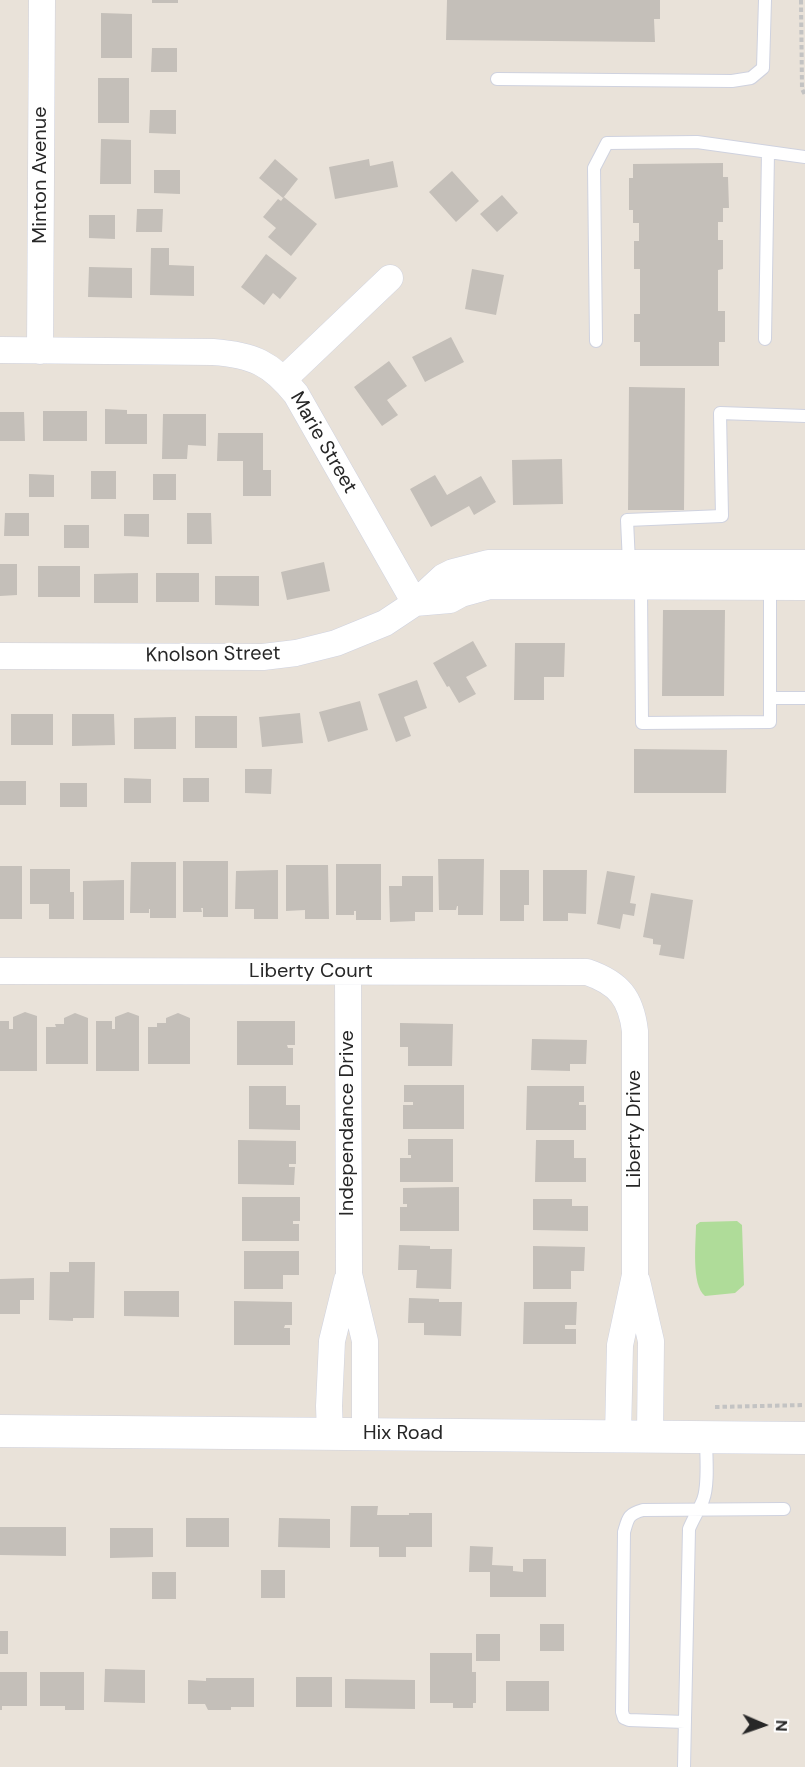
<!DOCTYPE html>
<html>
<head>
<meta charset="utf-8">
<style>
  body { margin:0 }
  #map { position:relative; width:805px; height:1767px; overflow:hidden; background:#e9e2d9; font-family:"DM Sans",sans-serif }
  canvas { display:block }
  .north { position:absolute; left:733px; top:1695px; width:60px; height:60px; -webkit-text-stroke:4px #fff; paint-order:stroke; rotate:92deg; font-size:16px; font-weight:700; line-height:24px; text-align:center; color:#272727 }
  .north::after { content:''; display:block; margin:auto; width:21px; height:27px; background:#272727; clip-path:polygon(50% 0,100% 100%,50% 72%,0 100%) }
</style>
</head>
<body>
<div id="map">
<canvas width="805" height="1767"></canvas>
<div class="north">N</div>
</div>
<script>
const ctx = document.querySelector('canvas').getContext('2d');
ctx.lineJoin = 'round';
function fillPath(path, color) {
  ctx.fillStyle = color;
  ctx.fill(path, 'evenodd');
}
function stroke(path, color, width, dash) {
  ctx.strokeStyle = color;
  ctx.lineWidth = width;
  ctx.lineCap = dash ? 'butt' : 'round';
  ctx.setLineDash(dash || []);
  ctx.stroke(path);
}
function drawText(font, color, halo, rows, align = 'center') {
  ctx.font = font + ' "DM Sans",sans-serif';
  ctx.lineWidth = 6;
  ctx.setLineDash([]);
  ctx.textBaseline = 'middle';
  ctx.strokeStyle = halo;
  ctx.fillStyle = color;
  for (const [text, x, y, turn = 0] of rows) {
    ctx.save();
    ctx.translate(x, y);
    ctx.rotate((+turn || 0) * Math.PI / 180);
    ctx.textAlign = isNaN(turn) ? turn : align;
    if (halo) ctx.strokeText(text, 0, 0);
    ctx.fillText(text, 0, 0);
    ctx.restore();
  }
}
fillPath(new Path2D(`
  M737,1221L742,1225L744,1285L735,1293L705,1296C691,1285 696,1242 696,1225L700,1222Z`), '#afdc99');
fillPath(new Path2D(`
  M152,0H178V3H152Z
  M447,0H660V19H654L655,42L446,40Z
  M101,13L132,14V58H101Z
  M152,48H177V72H151Z
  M98,78H129V123H98Z
  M150,110H176V134L149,133Z
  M101,139L131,140V184H100Z
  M275,159L298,179L283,198L259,178Z
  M369,159L370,166L393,161L398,187L335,199L329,167Z
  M723,163V177H728L729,208H723V222H718V240H723V269L718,270V311H725V342H719V366H640V342H634V314H640V269H634V241H639V223H633V210H629V178H633V164Z
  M154,170H180V194L154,193Z
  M452,171L479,201L456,222L429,192Z
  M502,195L518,213L497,232L480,214Z
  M284,197L317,224L291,256L268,237L276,228L263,217L278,199L281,201Z
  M137,209H163L162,232H136Z
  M89,215H115V239L89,238Z
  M151,248H169V265L194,266V296L150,295Z
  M266,254L297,278L280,299L273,293L264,305L241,287Z
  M89,267L132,268V298L88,297Z
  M472,269L504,275L496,315L465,309Z
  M451,337L464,362L425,382L412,357Z
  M389,361L407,386L387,400L398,415L382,426L354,387Z
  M629,387L685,388L684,510H628Z
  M105,409L127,410V414H147V444H105Z
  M43,411H87V441H43Z
  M0,412H24L25,441H0Z
  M163,414H206V446L188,445L187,459H162Z
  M218,433H263V470H271V496H243V461H217Z
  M562,459L563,504L513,505L512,460Z
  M91,471H116V499H91Z
  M29,474L54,475V497H29Z
  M153,474H176V500H153Z
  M435,475L447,495L481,476L496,502L474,515L469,506L431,527L410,489Z
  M5,513H29V536H4Z
  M187,513H211L212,544H187Z
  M124,514H149V537L124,536Z
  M64,525H89V548H64Z
  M324,562L330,591L287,600L281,572Z
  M0,564H17V595L0,596Z
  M38,566H80V597H38Z
  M138,573V603H94V574Z
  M156,573H199V602H156Z
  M215,576H259V606L215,605Z
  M663,610H725L724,696H662Z
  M473,641L487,666L466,677L476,694L459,703L449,686L447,687L433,663Z
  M515,643H565L564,677H544V700H514Z
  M417,680L427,708L404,717L411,736L396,742L378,694Z
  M360,701L368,730L328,742L319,712Z
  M300,713L303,743L262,747L259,717Z
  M11,714H53V745H11Z
  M72,714H114L115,745L72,746Z
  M195,716H237V748H195Z
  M176,717V749H134V718Z
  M634,749L727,750L726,793H634Z
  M245,769H272L271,794L245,793Z
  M124,778L151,779V803H124Z
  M183,778H209V802H183Z
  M0,781H26V805H0Z
  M60,783H87V807H60Z
  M438,859H484L483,915H458V906H457L456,910H439Z
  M183,861H228V917H203V908H201L202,912H183Z
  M131,862H176V918H150V909H149V913H130Z
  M336,864H381V920H356V911H354V915H336Z
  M286,865H328L329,919H305V910L286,911Z
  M0,866H22V919H0Z
  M30,869H70V892H74V919H49V904H30Z
  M278,870V919H254V909H235L236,871Z
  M500,870H529V905H524V921H500Z
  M543,870H587L586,914L568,913V921H543Z
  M607,871L635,876L630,903L636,904L634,916L623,914L620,929L597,924Z
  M402,876H433V912H415V921L390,922L389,886H402Z
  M124,880V920H83V881Z
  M651,893L693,900L684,959L659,955L661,945L653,944V939L643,937Z
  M25,1012L37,1016V1071H0V1021H9V1029H13V1017Z
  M128,1012L139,1016V1071H96V1021H112V1029H115V1017Z
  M75,1013L88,1018V1064H46V1027H56L55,1024H64V1018Z
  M178,1013L190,1018V1064H148V1027H157V1023H166V1018Z
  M237,1021H295V1045H287L288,1048H293V1065H237Z
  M400,1023L453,1024L452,1066H408V1047H400Z
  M532,1039L587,1040L586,1064H570V1071L531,1070Z
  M404,1085H464V1129H403V1105H413V1102H404Z
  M249,1086H286V1105H300V1130L249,1129Z
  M527,1086H584V1102H579V1105H586V1130H526Z
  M408,1139H453V1182H400V1158H411V1155H408Z
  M238,1140L296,1141V1164H289V1167H295L294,1185L238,1184Z
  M536,1140H574V1158H586V1182H535Z
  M459,1187V1231H400V1207H407V1204H403V1188Z
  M242,1197H300V1221H293V1224H299V1241H242Z
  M533,1199H572V1206H588V1231L533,1230Z
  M399,1245L430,1246V1249H452L451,1289L416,1288L417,1270H398Z
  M533,1246L585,1247L584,1271H571V1289H533Z
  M244,1251H299V1275H283V1289H244Z
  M69,1262H95L94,1318H73V1321L49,1320L50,1272H69Z
  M34,1278V1300H20V1314H0V1279Z
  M124,1291H179V1317L124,1316Z
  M409,1298L439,1299V1302H462L461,1336L424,1335V1323H408Z
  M234,1301L292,1302V1325H285L284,1328H290V1345H234Z
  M524,1302H577L576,1325H565V1329H576V1344H523Z
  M351,1506H378L377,1515H409V1513H432V1547H406V1557H379V1547H350Z
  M186,1518H229V1547H186Z
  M279,1518L330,1519V1548L278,1547Z
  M0,1527H66V1556L0,1555Z
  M110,1528H153V1557L110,1558Z
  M470,1546L493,1547L492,1565L513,1566V1571L523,1572V1559H546V1597H490V1572H469Z
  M261,1570H285V1598H261Z
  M152,1572H176V1599H152Z
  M540,1624H564V1651H540Z
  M0,1631H8V1654H0Z
  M476,1634H500V1661H476Z
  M430,1653H472V1672H476V1703H473V1708H453V1703H430Z
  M105,1669L145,1670V1703L104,1702Z
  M0,1672H27V1706H2V1710H0Z
  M40,1672H84V1710H65V1706H40Z
  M296,1677H332V1707H296Z
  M206,1678H254V1707H231V1710H208L205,1704H188V1680L206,1681Z
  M345,1679L415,1680V1709L345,1708Z
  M506,1681H549V1711H506Z`), '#c4bfb9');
const service = new Path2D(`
  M497,79L732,81L751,78L763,68L765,0
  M765,339L768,152
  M596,341L594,168L607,143L697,142L805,157
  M629,563L627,520L722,516L720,413L805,416
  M641,587L642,723L770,722V587
  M770,698H805
  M685,1722L629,1720L624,1718L622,1712L624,1532C628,1518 628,1514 643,1510L784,1509
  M684,1767L689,1529C693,1519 699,1510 703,1500C709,1485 706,1455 706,1438`);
const minor = new Path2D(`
  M0,350L213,352C253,355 271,363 296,394L415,603
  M40,351L42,0
  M284,379L390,278
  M415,603L450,600L461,594L490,586L805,587
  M0,656L263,657L296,653L336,643L385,623L415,603L443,577L453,572L488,563H805
  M0,971L587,972C619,983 631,998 635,1031V1275L620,1345L618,1436
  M348,972L349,1274L365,1341V1434
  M637,1281L651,1341L650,1436
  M330,1434L329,1406L332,1341L347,1280`);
const tertiary = new Path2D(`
  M0,1431L805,1438`);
stroke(service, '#cfd2df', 14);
stroke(minor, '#cfd2df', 27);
stroke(tertiary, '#cfd2df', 33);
stroke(new Path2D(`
  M801,0L802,89L805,95
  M715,1407L805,1405`), '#c3c3c3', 4, [4.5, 3]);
stroke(service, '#fff', 12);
stroke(minor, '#fff', 26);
stroke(tertiary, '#fff', 32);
drawText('20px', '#272727', '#fff', [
  ["Minton Avenue",41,175,-90],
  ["Marie Street",323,443,60],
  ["Knolson Street",213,655,-1],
  ["Liberty Court",311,972],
  ["Independance Drive",348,1123,-90],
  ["Liberty Drive",635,1129,-90],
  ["Hix Road",403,1434]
]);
</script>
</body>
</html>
